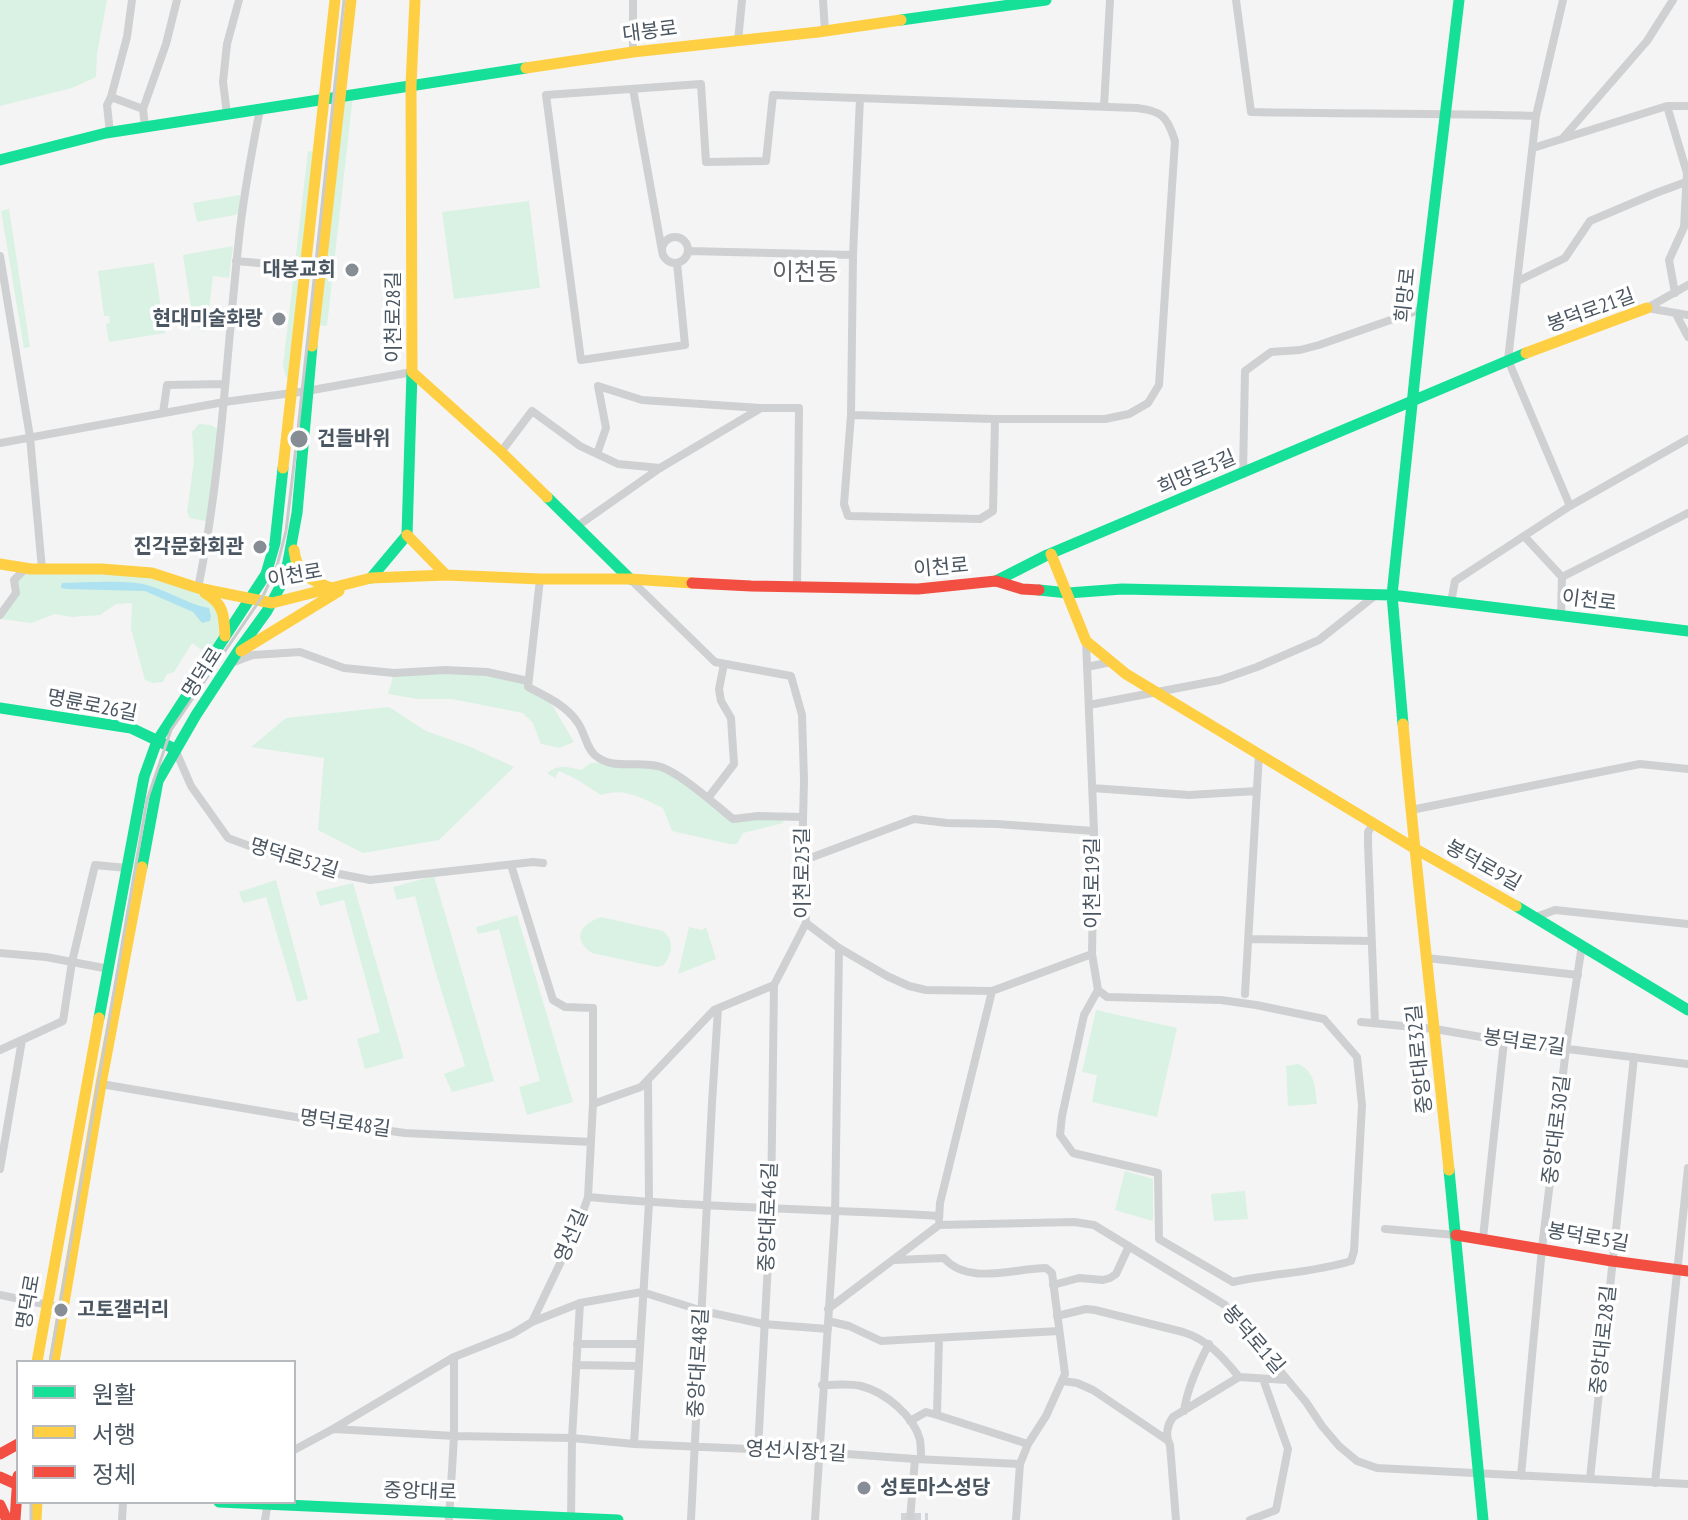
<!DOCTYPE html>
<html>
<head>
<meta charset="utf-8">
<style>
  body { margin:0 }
  #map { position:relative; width:1688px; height:1520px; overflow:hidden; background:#f4f4f4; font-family:"PT Sans Narrow","Noto Sans KR",sans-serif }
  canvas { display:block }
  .legend { position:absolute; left:16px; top:1360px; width:280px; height:144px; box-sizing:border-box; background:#fff; border:2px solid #b7bbc0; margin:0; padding:10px 14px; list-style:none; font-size:24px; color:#4a5661 }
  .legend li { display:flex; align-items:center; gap:16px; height:40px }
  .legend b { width:40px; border:2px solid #b7bbc0 }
</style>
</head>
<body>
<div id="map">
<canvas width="1688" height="1520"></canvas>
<ul class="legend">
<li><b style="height:10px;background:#16e098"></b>원활</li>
<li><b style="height:10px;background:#ffcf43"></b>서행</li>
<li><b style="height:10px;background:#f24e42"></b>정체</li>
</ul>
</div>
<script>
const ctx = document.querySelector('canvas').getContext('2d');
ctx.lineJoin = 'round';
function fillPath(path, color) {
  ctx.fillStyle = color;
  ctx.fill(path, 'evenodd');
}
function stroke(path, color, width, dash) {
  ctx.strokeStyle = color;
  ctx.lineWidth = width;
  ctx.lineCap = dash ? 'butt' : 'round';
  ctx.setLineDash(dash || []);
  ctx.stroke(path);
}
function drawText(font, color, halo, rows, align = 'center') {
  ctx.font = font + ' "PT Sans Narrow","Noto Sans KR",sans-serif';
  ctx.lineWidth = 7;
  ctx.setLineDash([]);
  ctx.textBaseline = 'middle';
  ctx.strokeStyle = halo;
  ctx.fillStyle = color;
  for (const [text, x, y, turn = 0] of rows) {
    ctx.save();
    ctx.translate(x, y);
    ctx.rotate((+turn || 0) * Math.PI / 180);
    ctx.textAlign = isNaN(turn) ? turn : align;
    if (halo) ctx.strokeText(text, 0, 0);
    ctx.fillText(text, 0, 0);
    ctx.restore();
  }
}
fillPath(new Path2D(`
  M0,0H107L97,54L96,77L72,88L0,106Z
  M353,95L327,326L315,325L342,98Z
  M308,151L318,152L294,378L286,377L283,366Z
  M240,195V214L197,222L193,203Z
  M529,201L540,288L454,299L442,212Z
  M9,209L30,347L24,348L1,211Z
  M233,246L229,278L213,276L208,318L211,329L203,332L193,320L183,255Z
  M154,263L165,333L109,342L106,324L110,323L109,316H104L98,271Z
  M199,424L211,425L220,431L210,522L190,518L187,512L194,461L192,432Z
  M26,568L152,573L217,600L225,636L188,693L182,683L202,650L192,643L174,672L167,674L163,682L153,683L145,680L131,629L132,603L116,604L100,615L72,617L55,614L31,623L1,619V615L16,593L14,580Z
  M445,670L528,681L548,698L574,742L559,748L541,744L533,723L523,713L452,699H418L388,694L394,673Z
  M389,707L426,731L471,747L514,767L439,840L363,853L318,830L324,758L251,747L286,718Z
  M608,762L659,766L733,819L784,817L783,823L743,833L737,844H730L672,831L663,808C641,798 625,787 601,795L576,779L559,771L555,778L547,773C559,764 568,767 581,770L591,763Z
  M434,876L494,1081L452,1092L444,1074L465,1066L435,970L415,896L397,900L393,887Z
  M276,880L308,999L297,1002L266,897L243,903L239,892Z
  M353,883L404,1058L365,1069L357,1039L380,1032L344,900L320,906L316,892Z
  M517,915L573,1102L527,1115L519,1087L540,1081L499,929L478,934L476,927Z
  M601,917L663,931C675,941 672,953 664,965L657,967L592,953C571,938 581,924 601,917Z
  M689,927L702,930L706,927L716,959L678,974Z
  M1096,1010L1177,1028L1157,1117L1092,1102L1097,1075L1082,1072Z
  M1298,1064C1315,1071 1315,1087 1317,1104L1288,1106L1286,1066Z
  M1125,1171L1153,1179V1221L1115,1210Z
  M1245,1191L1248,1219L1214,1221L1211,1194Z`), '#d9f2e3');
fillPath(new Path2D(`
  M62,583C85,583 130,579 150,586C171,592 187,604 209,608L211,616L210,621L202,623L193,612L145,591L67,589L61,588Z`), '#aee2f0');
stroke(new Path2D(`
  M901,1517H928`), '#d2d4d7', 8, [8, 4]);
stroke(new Path2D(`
  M823,0L825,31
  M1236,0L1251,112C1346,114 1441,113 1536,116
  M1563,0L1536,116L1508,360L1570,506
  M738,41L742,0
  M633,52V0
  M633,89L662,251
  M111,97L143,109
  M860,98L853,255L851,415L844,504L848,516L980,519L993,511L995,419
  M1667,106L1687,173L1684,227L1669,260L1675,293
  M1104,107L1110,0
  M227,114L223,82L227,44L239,0
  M145,127L143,109L166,44L177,0
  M110,133L107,105L111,97L127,37L132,0
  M1562,139L1647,41L1673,0
  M1533,148L1667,106H1688
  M662 250a13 13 0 1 1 26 0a13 13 0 1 1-26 0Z
  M688,251L853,255
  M0,256L30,437L42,569
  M236,261L305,267
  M677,263L685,345L581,360L546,95L701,84L706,162L766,161L773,95L1137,108C1162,111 1167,116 1175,141L1159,385L1148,403L1129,414L1105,419H995L851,415
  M1518,281L1565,258L1590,221L1656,193L1686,182
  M1647,308L1688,285
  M1647,308L1688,315
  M1676,314L1688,337
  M163,413L167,385L225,384
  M0,443L224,402L307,391L412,372
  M501,452L532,411L580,446L618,464L660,468
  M597,454L606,428L598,386L642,400L760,408
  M1243,474L1245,371L1271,352L1300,350L1319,345L1422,309
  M576,527L660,468L761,408H799L797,588
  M1524,536L1562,577L1561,616
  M1562,577L1688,513
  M540,579L528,687C546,696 567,706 578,723C585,733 587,750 596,756C613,770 637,761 657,766C676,769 717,806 733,819L758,816L803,817
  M198,588C221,476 226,361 238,248C242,202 251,155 260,109
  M1451,602L1455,581L1570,506L1688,439
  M0,615L16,593L14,580L26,568
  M1086,641L1094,831L1092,954L1098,990L1107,997L1221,1000L1256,1005L1324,1019L1357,1057L1362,1105L1354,1251L1351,1261C1313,1273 1273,1273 1233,1282L1159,1239L1158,1173L1073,1153L1060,1135L1062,1116L1084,1015L1098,990
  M231,663L253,655L300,652L344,668L394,673L445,670L487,672L528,681
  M1087,667L1111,662
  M1089,705L1220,680L1257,667L1319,640L1377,594
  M175,749L191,786L228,838L309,868L370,880L533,862L543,863
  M1092,788L1189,795L1257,791
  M708,798L734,764L731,718L721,701L719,689L724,664
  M1411,810L1640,764L1688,769
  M1374,823L1368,832V844L1375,1023
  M802,861L914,819L947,823L997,824L1094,831
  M1536,917L1555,910L1688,924
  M806,923L839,948L887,976L909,986L926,990L992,991L1092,954
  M1249,939L1372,941
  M0,953L46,957L109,969
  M1427,958L1578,975
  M1245,994L1259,754
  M1361,1022L1435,1029L1504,1041L1688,1064
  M0,1050L63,1021L72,962L95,865L127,868
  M101,1084L325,1122L405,1133L591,1142
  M593,1104L641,1087L714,1010L774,985L806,923L802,861L804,780L802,715L791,676L715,662L630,579
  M0,1169L22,1040
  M588,1197C705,1208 822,1209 939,1216
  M939,1220L940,1203L992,991
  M1385,1229L1456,1235
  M1483,1238L1504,1041
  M895,1260L944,1258C968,1286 1015,1268 1046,1268L1052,1273L1065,1374L1046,1416L1028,1444L1020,1464L1016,1520
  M1053,1285L1079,1278L1103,1280L1110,1278L1116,1274L1129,1246
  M0,1295L63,1308
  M828,1309L939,1225L1074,1222L1094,1225L1225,1305L1306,1402L1322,1426L1339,1446L1357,1461L1377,1468L1688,1484
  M1057,1316L1086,1309L1095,1310L1183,1332C1208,1340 1223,1357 1239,1377L1287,1380
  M828,1321L849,1326L881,1341L1059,1331
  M532,1322L580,1303L642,1292L703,1311L763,1324L828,1329
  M577,1344H639
  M576,1365L638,1366
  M1063,1381L1077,1383L1093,1390L1167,1440
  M822,1385C835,1385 849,1383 861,1386C885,1392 914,1416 920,1440C921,1446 921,1453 921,1459
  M1184,1411C1187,1388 1198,1365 1209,1344
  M937,1415L1028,1444
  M910,1421L926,1412L937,1415L939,1338
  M334,1429L454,1436L572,1438L634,1444L820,1452L915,1459L1020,1464
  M634,1444L649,1203L648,1081
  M758,1449L771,1207L774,985
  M294,1450L333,1429L454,1357L512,1334L532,1322L578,1226L588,1197L593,1104V1008L565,1007L553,1000L511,865
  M1521,1476L1542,1248L1566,1049L1582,945
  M1590,1479L1634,1057
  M1655,1483L1688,1168
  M122,1520L123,1502
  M265,1520L268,1502
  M449,1520L454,1436V1357
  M571,1520L572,1438L580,1303
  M691,1520L712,1103L718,1009
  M815,1520L835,1218L839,948
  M910,1520L915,1459
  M1176,1520L1170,1445C1165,1436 1167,1425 1173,1417L1239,1377
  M1250,1520L1276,1510L1288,1449L1263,1379`), '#ced0d2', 8);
stroke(new Path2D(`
  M901,20L1046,0
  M0,160L106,133L526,68
  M547,497L630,579
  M407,535L412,372
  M371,578L407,535
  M996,581L1047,555L1526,353
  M1039,590L1068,593L1122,589L1392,595L1688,631
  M0,708L131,728L175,749
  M1403,724L1392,595L1422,309L1459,0
  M142,867L158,781L196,715L238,651L267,611L281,585L288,562L297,513L312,346
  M1516,906L1688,1010
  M99,1018L144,777L157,741L266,574L275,543L283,468
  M1449,1170L1483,1520
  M219,1502L618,1520`), '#16e098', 11);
stroke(new Path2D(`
  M415,0L411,85L412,372L501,452L547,497
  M526,68L633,52L818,32L901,20
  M312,346L351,0
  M1526,353L1647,308
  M283,468L335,0
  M407,535L446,575
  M294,550C297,575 310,580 331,588
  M1051,554L1086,641L1126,674L1414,848L1516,906
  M0,564L31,569H102L152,573L198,588L272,603L371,578L446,575L540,579H630L692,583
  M205,593C224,604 224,615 225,636
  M241,651L339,591
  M1403,724C1416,873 1434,1021 1449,1170
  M37,1362L99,1018
  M54,1362L101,1084L142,867
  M36,1520L37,1502`), '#ffcf43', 11);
stroke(new Path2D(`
  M692,583L751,586L918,589L996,581L1022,589L1039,590
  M1456,1235L1612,1261L1688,1271
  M0,1454L18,1444
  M0,1477L18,1485
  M0,1505L7,1520
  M15,1520L18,1476`), '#f24e42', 11);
stroke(new Path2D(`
  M50,1362L147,800L171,730L264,594L277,566L286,531L297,439L344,0
  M31,1502V1520`), '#c9cacc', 3);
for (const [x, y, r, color] of [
  [352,270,8,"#868d94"],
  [279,319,8,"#868d94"],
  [299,439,10,"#868d94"],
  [260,547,8,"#868d94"],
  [61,1310,8,"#868d94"],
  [864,1488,8,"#868d94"]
]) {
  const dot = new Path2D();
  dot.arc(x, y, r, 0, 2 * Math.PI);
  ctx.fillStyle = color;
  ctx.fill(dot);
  stroke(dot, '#fff', 3);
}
drawText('20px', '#4a5661', '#fff', [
  ["대봉로",650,32,-7],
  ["희망로",1406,295,-84],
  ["봉덕로21길",1591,311,-20],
  ["이천로28길",394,317,-90],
  ["희망로3길",1197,473,-23],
  ["이천로",941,568,-5],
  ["이천로",295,576,-10],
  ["이천로",1589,601,7],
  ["명덕로",203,673,-57],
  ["명륜로26길",92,706,11],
  ["명덕로52길",294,859,17],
  ["봉덕로9길",1483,866,29],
  ["이천로25길",803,873,-90],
  ["이천로19길",1093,883,-90],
  ["봉덕로7길",1524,1043,8],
  ["중앙대로32길",1420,1059,-96],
  ["명덕로48길",345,1124,8],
  ["중앙대로30길",1557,1130,-83],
  ["중앙대로46길",769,1217,-88],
  ["영선길",572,1236,-67],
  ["봉덕로5길",1588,1238,10],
  ["명덕로",29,1302,-80],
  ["봉덕로1길",1253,1340,49],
  ["중앙대로28길",1604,1340,-84],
  ["중앙대로48길",699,1363,-87],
  ["영선시장1길",796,1452,3],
  ["중앙대로",420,1492,2]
]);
drawText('bold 20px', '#4a5661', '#fff', [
  ["대봉교회",336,270],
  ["현대미술화랑",263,319],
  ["건들바위",317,439,"left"],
  ["진각문화회관",244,547],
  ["고토갤러리",77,1310,"left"],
  ["성토마스성당",880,1488,"left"]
], 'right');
drawText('24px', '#5f6368', '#fff', [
  ["이천동",805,273]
]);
</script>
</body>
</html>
